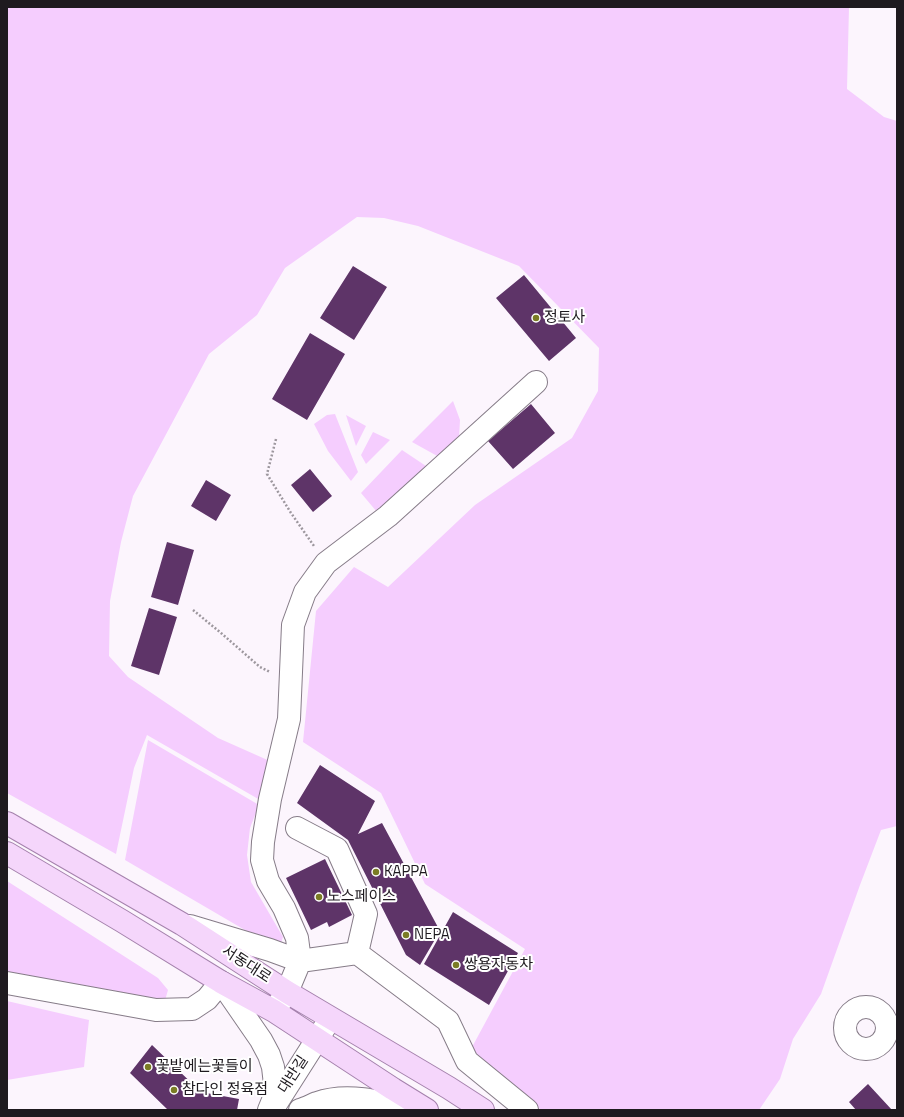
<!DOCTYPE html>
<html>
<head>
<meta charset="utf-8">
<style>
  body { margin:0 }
  #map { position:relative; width:904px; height:1117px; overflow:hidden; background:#fcf5fd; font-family:"Titillium Web",sans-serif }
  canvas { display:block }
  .frame { position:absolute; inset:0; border:8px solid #1e1a1f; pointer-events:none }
</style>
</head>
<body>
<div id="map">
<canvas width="904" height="1117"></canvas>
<div class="frame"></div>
</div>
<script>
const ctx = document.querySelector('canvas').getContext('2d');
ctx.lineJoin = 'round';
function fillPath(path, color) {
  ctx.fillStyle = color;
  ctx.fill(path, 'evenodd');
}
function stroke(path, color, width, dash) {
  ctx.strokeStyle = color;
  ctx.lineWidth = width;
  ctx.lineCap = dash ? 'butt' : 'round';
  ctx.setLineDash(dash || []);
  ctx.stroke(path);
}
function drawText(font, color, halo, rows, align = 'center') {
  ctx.font = font + ' "Titillium Web","Noto Sans KR",sans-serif';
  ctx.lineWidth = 4;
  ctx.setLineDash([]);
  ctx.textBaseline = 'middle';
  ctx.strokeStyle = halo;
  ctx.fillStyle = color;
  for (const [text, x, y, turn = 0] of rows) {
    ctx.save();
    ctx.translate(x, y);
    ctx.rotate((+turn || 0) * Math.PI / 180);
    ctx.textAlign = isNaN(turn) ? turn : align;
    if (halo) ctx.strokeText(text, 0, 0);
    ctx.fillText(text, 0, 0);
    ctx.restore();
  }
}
fillPath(new Path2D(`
  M7,7H849L847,89L884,117L897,121V826L881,830L860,885L821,994L793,1039L780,1079L759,1110H541L471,1049L525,949L425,884L381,793L303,742L316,611L354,567L388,587L475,505L572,438L598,391L599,348L519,266L418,226L384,218L357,217L285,268L257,315L209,354L133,496L121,542L110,601L109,656L128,677L218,738L272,762L260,800L147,735L134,768L116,854L7,793Z
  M453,401L460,420L459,438L439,457L412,442Z
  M335,414L358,472L351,481L328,451L314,424L327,415Z
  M346,415L366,426L356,446Z
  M373,432L390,440L366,464L361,455Z
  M402,450L429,468L377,512L361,493Z
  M148,740L259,805L250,828L247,855L251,882L283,937L280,946L262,940L125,860Z
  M7,881L158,978L168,990L164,1004L7,972Z
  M7,1001L89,1020L84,1067L7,1080Z`), '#f5cdfe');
fillPath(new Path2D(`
  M353,266L387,287L354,340L320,318Z
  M524,275L576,338L549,361L496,298Z
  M310,333L345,354L307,420L272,399Z
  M531,404L555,433L513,469L488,441Z
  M310,469L332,496L313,512L291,485Z
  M206,480L231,495L216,521L191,506Z
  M167,542L194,550L178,605L151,597Z
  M149,608L177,617L159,675L131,666Z
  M320,765L375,801L358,834L382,823L440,931L420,965L406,955L348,840L297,803Z
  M325,859L352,915L329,927L327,922L311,930L286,878Z
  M453,912L518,953L489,1005L424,964Z
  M152,1045L201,1092L239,1099L237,1110H168L130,1073Z
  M868,1084L892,1110H856L849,1102Z`), '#5e3468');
const minor = new Path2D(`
  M297,828L337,849L366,914L357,953
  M190,926L270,950L300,961L357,953L448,1021L467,1061L527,1110
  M7,983L156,1010L192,1009L207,999L221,982L261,1040L269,1055L273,1067L276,1093L269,1110
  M845 1028a21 21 0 1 1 42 0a21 21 0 1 1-42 0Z
  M276,1008L287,992L300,961L297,938L284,908L268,881L262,860L263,842L270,799L289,719L293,625L305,592L326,563L388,516L536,382
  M274,1107L330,1019
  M300,1110C306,1108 312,1105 317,1103C348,1092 382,1102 411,1110`);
const major = new Path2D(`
  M7,823L182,924L287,992L449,1088L483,1110
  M7,853L122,921L221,982L274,1011L393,1089L427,1110`);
stroke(minor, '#867c88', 24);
stroke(major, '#a582ad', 24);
stroke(new Path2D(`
  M276,439L267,474L291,513L314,546
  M193,610L221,633L260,667L270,672`), '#9d979e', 2.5, [2, 2]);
stroke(minor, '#fff', 22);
stroke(major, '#f5d6fb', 22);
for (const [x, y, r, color] of [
  [536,318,4,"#7a7c24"],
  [376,872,4,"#7a7c24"],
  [319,897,4,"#7a7c24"],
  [406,935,4,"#7a7c24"],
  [456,965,4,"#7a7c24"],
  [148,1067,4,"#7a7c24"],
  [174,1090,4,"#7a7c24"]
]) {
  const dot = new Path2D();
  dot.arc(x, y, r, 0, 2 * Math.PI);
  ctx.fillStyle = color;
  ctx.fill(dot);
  stroke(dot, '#fff', 1.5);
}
drawText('15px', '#1e1a1f', '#fff', [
  ["정토사",544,318],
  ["KAPPA",384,872],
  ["노스페이스",327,897],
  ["NEPA",414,935],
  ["쌍용자동차",464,965],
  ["꽃밭에는꽃들이",156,1067],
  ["참다인 정육점",182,1090]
], 'left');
drawText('15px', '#1e1a1f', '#fff', [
  ["서동대로",246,965,33],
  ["대반길",294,1075,-57]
]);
</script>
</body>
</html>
